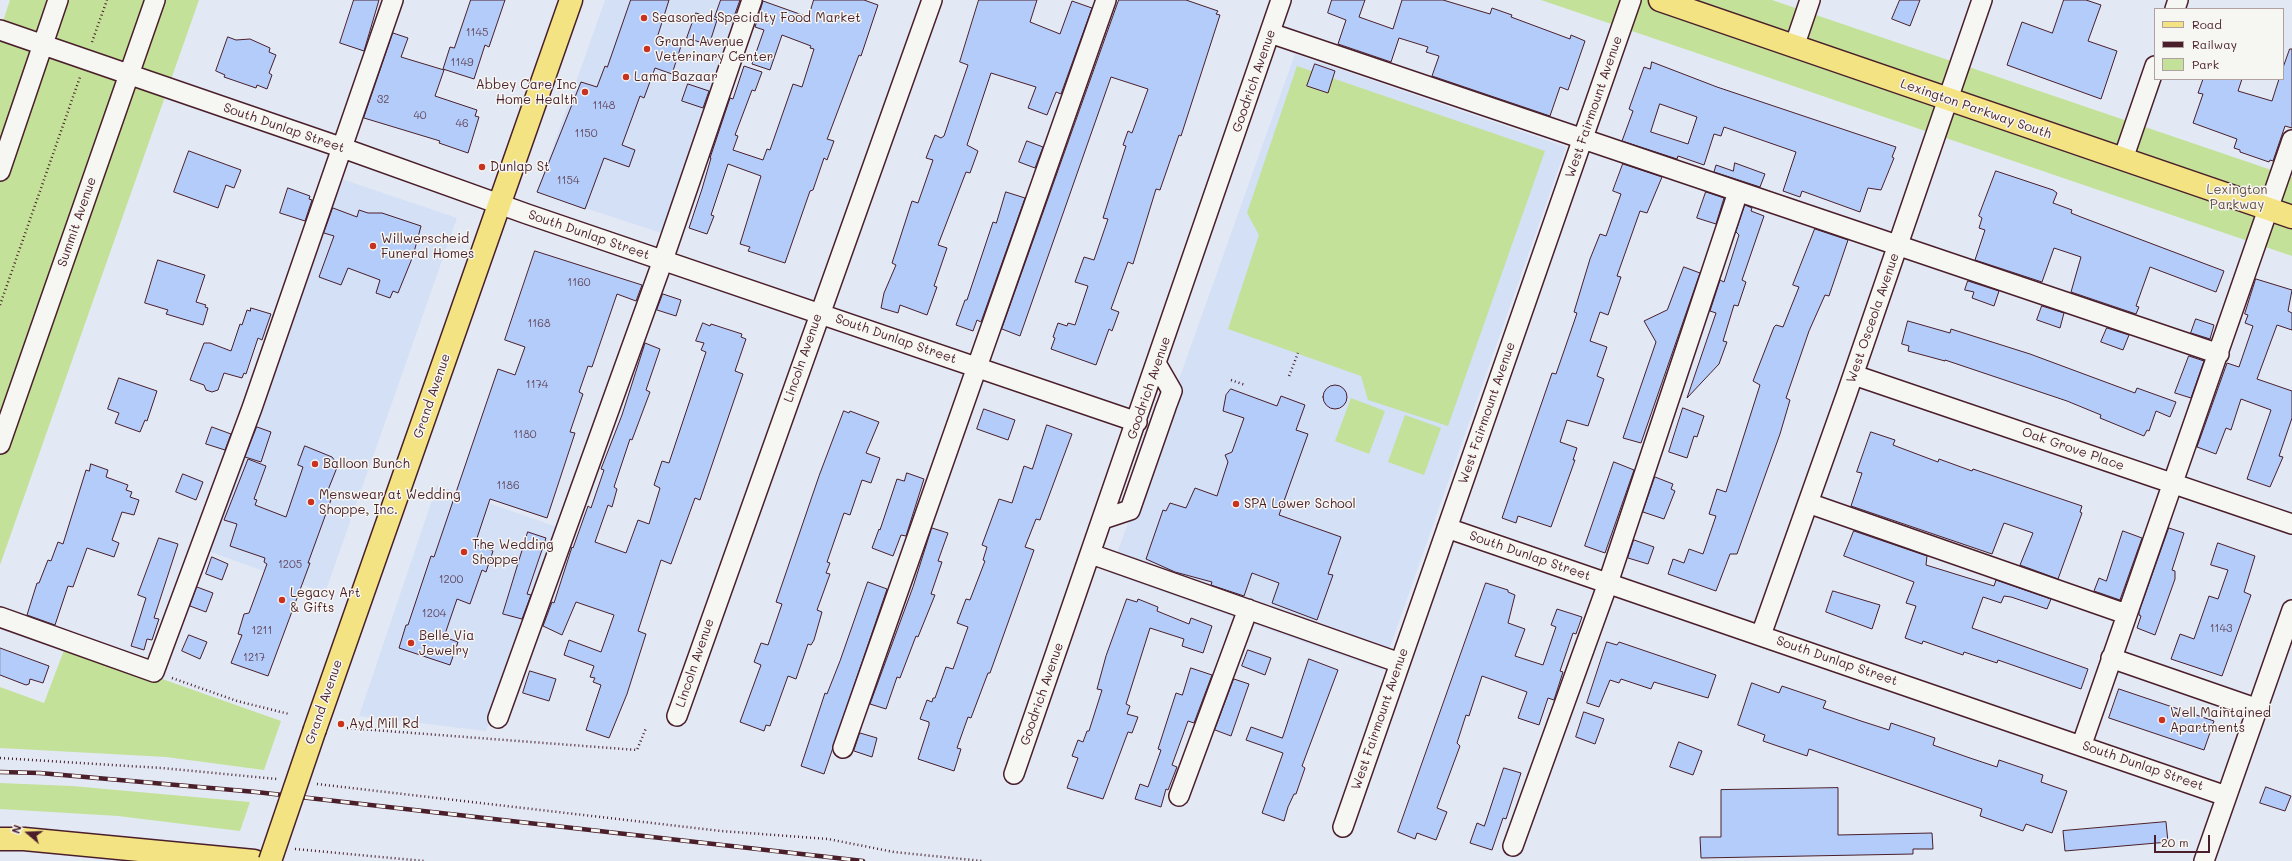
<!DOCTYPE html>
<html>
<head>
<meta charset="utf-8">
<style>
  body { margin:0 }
  #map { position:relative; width:2292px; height:861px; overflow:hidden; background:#e2e9f4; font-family:Mali,sans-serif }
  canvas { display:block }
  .legend { position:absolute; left:2154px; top:8px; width:130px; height:72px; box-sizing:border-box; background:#f6f6f2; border:1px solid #b1a0a2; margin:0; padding:5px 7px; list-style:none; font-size:12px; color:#4a1f2b }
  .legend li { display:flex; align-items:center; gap:8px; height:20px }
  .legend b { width:20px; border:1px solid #b1a0a2 }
  .north { position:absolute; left:8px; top:813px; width:40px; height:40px; -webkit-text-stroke:3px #f6f6f2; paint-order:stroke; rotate:289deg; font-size:11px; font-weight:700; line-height:16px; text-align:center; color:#4a1f2b }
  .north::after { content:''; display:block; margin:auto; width:14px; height:18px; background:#4a1f2b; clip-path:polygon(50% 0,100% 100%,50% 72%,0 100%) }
  .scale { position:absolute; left:2154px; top:835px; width:56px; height:18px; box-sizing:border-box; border:2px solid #4a1f2b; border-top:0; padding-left:5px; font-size:12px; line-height:14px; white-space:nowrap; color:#4a1f2b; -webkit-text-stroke:3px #f6f6f2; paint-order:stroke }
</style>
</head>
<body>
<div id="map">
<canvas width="2292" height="861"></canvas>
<ul class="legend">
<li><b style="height:5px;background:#f4e382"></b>Road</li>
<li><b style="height:5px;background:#4a1f2b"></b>Railway</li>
<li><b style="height:11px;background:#c3e199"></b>Park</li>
</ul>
<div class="north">N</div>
<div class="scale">20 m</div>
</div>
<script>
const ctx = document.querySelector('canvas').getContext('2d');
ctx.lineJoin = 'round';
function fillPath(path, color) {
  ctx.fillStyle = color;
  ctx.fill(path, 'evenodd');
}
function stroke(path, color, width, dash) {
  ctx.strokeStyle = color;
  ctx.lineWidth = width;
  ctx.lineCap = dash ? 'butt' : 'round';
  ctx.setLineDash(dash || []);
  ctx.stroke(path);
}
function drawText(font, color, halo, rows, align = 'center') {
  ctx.font = font + ' Mali,sans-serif';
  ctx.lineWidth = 3;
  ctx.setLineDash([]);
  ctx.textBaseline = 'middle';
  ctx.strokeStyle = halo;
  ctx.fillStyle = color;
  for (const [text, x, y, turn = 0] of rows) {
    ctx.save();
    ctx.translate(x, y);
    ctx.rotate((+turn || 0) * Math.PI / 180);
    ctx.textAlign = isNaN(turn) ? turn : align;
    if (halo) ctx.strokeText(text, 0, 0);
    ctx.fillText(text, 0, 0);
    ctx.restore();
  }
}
fillPath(new Path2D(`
  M605,0H745L664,234L537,192Z
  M1295,54L1566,147L1382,670L1110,573Z
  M336,177L457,218L325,593L205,550Z
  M437,485L560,528L486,731L359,716Z`), '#d4e0f6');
fillPath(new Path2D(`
  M10,0H199L0,565V30Z
  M1541,0H1772L2292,177V256Z
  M1297,66L1545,151L1448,426L1368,400L1361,376L1228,329L1259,235L1247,213Z
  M1351,398L1385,411L1369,454L1335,441Z
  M1405,415L1441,428L1424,475L1388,462Z
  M66,645L281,721L264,770L166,757L0,748V687L44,703Z
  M0,783L72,786L250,802L240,831L118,816L0,809Z`), '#c3e199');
const building = new Path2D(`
  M354,0H379L364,51L340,43Z
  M471,0H505L489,47L485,45L474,79L443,69L450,47L454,48Z
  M631,0H669L657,38L681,46L672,74L655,68L644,98L640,96L622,145L635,150L629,167L604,158L585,209L537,192L581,82L597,87L605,66L607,67Z
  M721,0H740L732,22L715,17Z
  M814,0H864L878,5L861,56L859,55L828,137L827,139L834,141L827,160L824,158L813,190L810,191L785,263L748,251L750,247L740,244L761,176L728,164L711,215L714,216L707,234L689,228L702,189L711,158H710L730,98L733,99L744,66L762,72L755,91L752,90L735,135L738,136L733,150L763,160L767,149L770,150L793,84L802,87L814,49L810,48L811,46L782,35L770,70L752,64L764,30L755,27L763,1L808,17Z
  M979,0H1037L1030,22L1060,34L1072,1L1092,8L1061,94L1056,92L1047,115L1028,108L1036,87L991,73L967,145L978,151L970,173L966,172L938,245L947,248L934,286L937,287L927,315L900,305L898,313L881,308L884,293L896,265L892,263L912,201L918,203L933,160L926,158L935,135L941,138L944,136L968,65L960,62Z
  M1119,0H1186L1218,11L1216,14L1220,15L1181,136L1179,135L1160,190L1156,189L1133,264L1128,262L1111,309L1119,312L1112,331L1109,329L1096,365L1051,349L1055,338L1053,337L1058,323L1067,326L1068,323L1075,325L1088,286L1075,282L1084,257L1094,260L1108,219L1103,218L1126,146L1123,145L1128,131L1132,133L1148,89L1111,77L1020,336L1002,329Z
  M1332,0H1365L1359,17L1393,29L1402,0H1443L1490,14L1492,8L1512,15L1511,17L1570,39L1571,35L1585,41L1568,90L1560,87L1550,116L1432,76L1439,56L1426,52L1428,47L1399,38L1391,62L1338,44L1346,20L1328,13Z
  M1900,0H1920L1910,26L1892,19Z
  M2064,0H2086L2101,5L2088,41L2117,51L2101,99L2007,65L2022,22L2052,33Z
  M696,13L717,20L709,45L687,38Z
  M393,33L408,38L401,57L444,70L435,96L477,110L475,116L479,117L468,153L439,143L440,141L364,118Z
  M228,37L236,40L250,39L270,48L269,52L276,55L269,73L272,75L267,89L257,85L256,88L224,77L225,75L216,71Z
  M2290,49H2292V128L2285,126L2273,161L2270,160L2269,162L2240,152V150L2234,148L2237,139L2193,123L2203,94L2198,93L2203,79H2242L2238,91L2272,101L2279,79H2283V68Z
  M1652,62L1717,87L1896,147L1892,157L1894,158L1881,190L1868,188L1860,212L1802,191L1800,197L1783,191L1796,152L1724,127L1721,136L1714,134L1704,165L1678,156L1677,159L1622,141L1633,111L1629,109L1644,67L1650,69ZM1660,104L1697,117L1688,144L1651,132Z
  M1315,64L1335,71L1328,93L1307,86Z
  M688,84L709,91L703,108L682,101Z
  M1027,141L1043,147L1035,168L1019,162Z
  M189,151L241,170L234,188L226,185L218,208L174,192Z
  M1735,163L1765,174L1760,187L1714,172L1716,165L1733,171Z
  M1623,164L1662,177L1647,213L1640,211L1617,276L1621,277L1608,315L1600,312L1590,341L1607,347L1597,376L1604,379L1588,426L1567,420L1560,442L1577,448L1573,460H1575L1551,527L1518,516L1516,523L1502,518L1552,373L1556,374L1574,322L1577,313L1574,312L1590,259L1600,234L1606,236L1621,194L1613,191Z
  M1996,171L2053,190L2057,193L2053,203L2072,210L2071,213L2081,217L2224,271L2216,292L2150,267L2136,306L2139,307L2136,314L2071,292L2081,257L2054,248L2042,282L1975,260L1985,230L1979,228L1982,218L1979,216Z
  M288,188L310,196L309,199L312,200L305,221L280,213Z
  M1006,192L1025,198L981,322L977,320L973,331L956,325L965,300H967L993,222L996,223Z
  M1706,192L1724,198L1716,224L1697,218Z
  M1745,205L1752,208L1751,211L1764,216L1742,280L1746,282L1738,306L1734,305L1723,341L1727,342L1719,364L1687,398L1716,313L1710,311L1720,280L1724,282L1739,235L1736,232Z
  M333,208L357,217L359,210L368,213H382L421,226L413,256L398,293L393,291L390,298L376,293L380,280L348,268L341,285L319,277L334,236L324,233Z
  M1815,229L1848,240L1829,296L1825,295L1809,331L1786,398L1790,400L1780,434L1737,554H1730L1716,591L1668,574L1673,559L1684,563L1689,549L1703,554L1716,516L1709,514L1717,489L1726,492L1760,385L1753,381L1774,327L1776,325L1783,327L1799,287L1793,285Z
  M535,251L642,285L636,301L617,294L592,367L588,366L579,392L583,394L570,432L575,433L547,518L490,499L475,544L493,551L486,572L482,570L470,604L457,599L444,637L458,642L450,665L399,648L406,625H408L431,556L434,557L498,369L515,375L525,347L505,340Z
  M158,260L205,275L196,302L206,305L205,307L208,308L203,325L166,314L168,310L145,303Z
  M1684,267L1700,273L1641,443L1623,438L1656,342L1644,321L1667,310Z
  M2256,279L2292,290L2288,311L2292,313V330L2277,325L2257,379L2292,391V418L2279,456L2283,457L2270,487L2247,479L2271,410L2241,399L2231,430L2226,428L2216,454L2197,447L2227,363L2239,367L2253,326L2245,323L2248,315L2245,314Z
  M1968,281L1999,291L1994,306L1972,298L1974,292L1965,290Z
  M663,294L681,300L676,316L657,310Z
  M2042,306L2064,313L2060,328L2037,320Z
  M251,308L271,314L262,340L258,338L246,374L244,373L242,378L224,373L218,390L212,392L206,390L204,385L190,380L204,343H210L231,351L240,324L242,325L247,310L250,311Z
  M2196,319L2214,325L2210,339L2191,333Z
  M1908,321L1950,333L1951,329L2030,354L2135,393L2137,388L2176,402L2170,417L2156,411L2149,431L2147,430L2144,436L2100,418L2101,415L2067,401L1945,360V361L1908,351L1909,346L1902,344Z
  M703,323L710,326L711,324L742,334L741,337L746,339L735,371L743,374L700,500L695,498L671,564L661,560L638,631L646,634L627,694L609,738L586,730L601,685L593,682L595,678L590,677L594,666L564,655L569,640L601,652L614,615L576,602L562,635L543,626L552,602L554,603L572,547L573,548L588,506L591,508L604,470L601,469L622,415L645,343L660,349L646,390L650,392L632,440L630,439L614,487L617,489L612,507L608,505L595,542L626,553L638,520L649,524L660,488L654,485L662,461L669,463L706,352L701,350L704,343L696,341Z
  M2107,328L2129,335L2123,350L2101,342Z
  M2189,356L2204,361L2191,398L2175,393Z
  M119,378L157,391L147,421L145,420L140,432L115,423L119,413L108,409Z
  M1323 397a12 12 0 1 1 24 0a12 12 0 1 1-24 0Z
  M1231,389L1277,406L1281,396L1305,405L1296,430L1308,434L1279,515L1341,537L1328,574L1333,575L1317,620L1272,603L1279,583L1252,573L1244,596L1211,585L1212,582L1175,572L1146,559L1163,510L1166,511L1170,503L1186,508L1195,488L1217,496L1228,462L1225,455L1232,452L1244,418L1223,411L1226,395Z
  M1683,408L1704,416L1697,437L1694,436L1687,458L1669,452Z
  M984,409L1015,420L1008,440L977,429Z
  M844,411L849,413L850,411L879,422L866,453L880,458L871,483L862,480L850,515L844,513L827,562L830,563L826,573L830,574L817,610L822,612L814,640L811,645L808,644L796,679L788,676L770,726L766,725L764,731L740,722L761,665L754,662L761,643L768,645L782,604L776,602L819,476Z
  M1047,425L1072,434L1040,520L1036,519L1025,547L1034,550L990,673H988L971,718L968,717L957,748L961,749L954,771L918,759L929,725V722L920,719L927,700L932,702L933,698H935L946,667L953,669L968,627L957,623L966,599L970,600L985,561L983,560L987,547L982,545L999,499L1012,503L1024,466L1032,469Z
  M212,427L231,434L225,450L206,444Z
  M257,427L271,432L261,462L245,457Z
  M1871,432L1895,440L1893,445L1938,462L1939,459L1972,471L1973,469L2082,506L2080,512L2082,513L2058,579L2020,565L2033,533L2004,523L1992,554L1851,506L1862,473L1857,472Z
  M305,446L332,457L338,465L326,495L332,497L308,563H310L268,676L231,663L242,635L238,634L244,614L249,613L267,564L264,562L265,558L230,546L237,524L224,520L248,459L266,466L254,499L257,500L255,505L286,517L303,467L298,465Z
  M1614,462L1634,470L1605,553L1585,546Z
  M91,464L108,470L106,477L128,485L126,490L132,492L130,497L139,500L134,515L122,512L112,540L119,543L114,557L87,548L73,587L68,586L55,625L27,615L37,583H39L48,560L51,561L58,542L63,544L86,470L89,471Z
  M907,473L924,479L906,536L901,535L893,556L872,548L879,529L880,530L897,479L904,481Z
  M183,474L203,482L196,500L176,492Z
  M1655,477L1673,484L1671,489L1675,491L1664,519L1643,512Z
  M932,528L948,533L938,561L942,562L931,594L935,595L918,637L916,636L900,678L897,677L886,709L870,704L913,587Z
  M2169,528L2184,533L2172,570L2175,571V579L2155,635L2137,628L2141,616L2139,615V612Z
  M1854,531L1927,556L1926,565L1994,586L1996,580L2051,599L2047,609L2011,597L2004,596L2001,603L1983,597L1972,628L2088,669L2081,689L1998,660L1997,663L1964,652L1963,655L1923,641L1922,644L1905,638L1916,606L1906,603L1914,582L1844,556Z
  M2123,531L2142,538L2120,600L2094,591L2099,578L2106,581Z
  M528,532L546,538L527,594L531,595L522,619L503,614Z
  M159,538L178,544L154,618L159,619L152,640L147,639L144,650L131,646L146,598L138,595Z
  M1634,540L1654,547L1648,564L1628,558Z
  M2218,543L2255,556L2244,592L2251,595L2222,676L2171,659L2180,634L2194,639L2209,596L2218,599L2228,570L2211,565Z
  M212,557L228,564L222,580L206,574Z
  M868,582L887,589L824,774L801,766L825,693L827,694L840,661Z
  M1486,583L1508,590V592L1515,595L1508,623L1525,629L1515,656L1543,665L1556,627L1551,625L1557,609L1582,617L1576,634L1573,633L1560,671L1563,672L1554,700L1548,698L1539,725L1518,718L1527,692L1482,676L1469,716L1466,715L1457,743L1460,746L1437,808L1447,812L1436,840L1417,833L1415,839L1398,832Z
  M197,587L213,593L206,612L190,606Z
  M1833,591L1880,605L1872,629L1826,612Z
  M1127,599L1137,602L1138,599L1158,607L1157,611L1189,624L1191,618L1212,626L1203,653L1182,646L1184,639L1150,628L1126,704L1130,706L1127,714L1138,717L1132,733L1128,732L1103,799L1067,788L1078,758L1072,756L1078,740L1083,742L1087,731H1089L1102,690L1097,689L1106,656Z
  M189,635L207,642L200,659L182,651Z
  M1607,642L1617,645L1619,642L1716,675L1708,698L1654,682L1651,689L1621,679L1619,683L1610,680L1599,707L1587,703Z
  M0,648L49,666L43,683L30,679L29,684L26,685L0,675Z
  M1248,650L1271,658L1265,675L1242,666Z
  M1309,659L1338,670L1302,766L1305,768L1296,794H1294L1288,807L1284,821L1262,813L1283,753L1246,740L1251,727L1282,738Z
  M1191,668L1212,675L1194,723L1188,721L1172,765L1177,767L1168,790L1166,789L1161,807L1135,799L1140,784L1148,787L1161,750L1158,749L1176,693L1182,695Z
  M530,671L556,679L549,701L523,693Z
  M1234,679L1249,684L1231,736L1215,730Z
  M1752,683L1779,693L1782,686L1826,701L1823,708L1861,721L1889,730L1891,723L1935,738L1933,745L1970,758L1997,767L1999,760L2043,775L2041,782L2067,791L2052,833L2026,824L2023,831L1980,816L1982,809L1809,749L1807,756L1763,741L1765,735L1738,725Z
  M2119,689L2214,721L2204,750L2109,718Z
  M1584,712L1604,719L1595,744L1576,737Z
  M860,733L877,738L872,757L854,751Z
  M1679,742L1702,751L1693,775L1670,767Z
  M1504,768L1521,773L1506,819L1503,818L1492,850L1470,843L1477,823L1484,826Z
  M2266,787L2291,796L2285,811L2260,803Z
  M1838,788V835L1932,833L1933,849H1913V854L1701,858L1700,837H1721V790Z
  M2166,822L2168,842L2065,851L2063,831Z`);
fillPath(building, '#b4ccfa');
stroke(building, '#4a1f2b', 1);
const minor = new Path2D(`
  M2175,9L2178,0
  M0,30L343,148L527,214L1137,422
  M1270,33L2219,354
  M1794,47L1810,0
  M2123,159L2155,66
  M0,171L58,0
  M1854,375L2292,524
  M0,444L155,0
  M1808,503L2126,614
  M1103,519L1130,510L1166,407L1172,391L1157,365
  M1447,528L2226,796
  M1091,554L1400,663
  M0,617L154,672L252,408L393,0
  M1761,635L1847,393L1982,0
  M2111,658L2258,709
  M677,716L932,0
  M498,718L663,260L752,0
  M2082,744C2151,543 2223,342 2292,140
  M843,748L1106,0
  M1014,774L1281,0
  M1179,796L1248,609
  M1343,827L1631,0
  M1513,846L1608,583L1738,192
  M2204,861L2292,610`);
const major = new Path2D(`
  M1660,0L2292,217
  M315,729L571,0
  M0,839H24L254,861`);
stroke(minor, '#4a1f2b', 22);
stroke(major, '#4a1f2b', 25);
stroke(new Path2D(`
  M92,42L107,0
  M0,305L80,77
  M1289,376L1298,353
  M1231,380L1245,385
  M172,678L237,701L289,714
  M347,728L637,750L646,728
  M0,758L162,768L277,779
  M317,784L721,831L828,839L894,852L982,861
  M295,849L424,861`), '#4a1f2b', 2.5, [1, 3]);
stroke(minor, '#f6f6f2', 19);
stroke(major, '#f4e382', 22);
const rail = new Path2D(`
  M0,772L40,773L256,792L863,861`);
stroke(rail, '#4a1f2b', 4.5);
stroke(rail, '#f6f6f2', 3, [9]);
const majorBridge = new Path2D(`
  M270,861L315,729`);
stroke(majorBridge, '#4a1f2b', 25, []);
stroke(majorBridge, '#f4e382', 22);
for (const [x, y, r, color] of [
  [644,18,4,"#c8321e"],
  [647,49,4,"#c8321e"],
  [626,77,4,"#c8321e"],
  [585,92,4,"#c8321e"],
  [482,167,4,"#c8321e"],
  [373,246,4,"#c8321e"],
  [315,464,4,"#c8321e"],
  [311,502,4,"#c8321e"],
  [1236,504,4,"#c8321e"],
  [464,552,4,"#c8321e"],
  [282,600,4,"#c8321e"],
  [411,643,4,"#c8321e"],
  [2162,720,4,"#c8321e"],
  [341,724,4,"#c8321e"]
]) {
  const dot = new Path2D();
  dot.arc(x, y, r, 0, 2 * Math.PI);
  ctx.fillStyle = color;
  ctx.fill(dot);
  stroke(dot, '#f6f6f2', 1.5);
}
drawText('11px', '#644a5f', null, [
  ["1145",477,33],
  ["1149",462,63],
  ["32",383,100],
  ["1148",604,106],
  ["40",420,116],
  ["46",462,124],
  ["1150",586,134],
  ["1154",568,181],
  ["1160",579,283],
  ["1168",539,324],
  ["1174",537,385],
  ["1180",525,435],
  ["1186",508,486],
  ["1205",290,565],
  ["1200",451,580],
  ["1204",434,614],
  ["1143",2221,629],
  ["1211",262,631],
  ["1217",254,658]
]);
drawText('13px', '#4a1f2b', '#f6f6f2', [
  ["Seasoned Specialty Food Market",652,18],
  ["Grand Avenue",655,42],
  ["Veterinary Center",655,57],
  ["Lama Bazaar",634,77],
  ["Abbey Care Inc",577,85,"right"],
  ["Home Health",577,100,"right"],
  ["Dunlap St",490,167],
  ["Willwerscheid",381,239],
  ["Funeral Homes",381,254],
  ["Balloon Bunch",323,464],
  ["Menswear at Wedding",319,495],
  ["Shoppe, Inc.",319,510],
  ["SPA Lower School",1244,504],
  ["The Wedding",472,545],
  ["Shoppe",472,560],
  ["Legacy Art",290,593],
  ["& Gifts",290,608],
  ["Belle Via",419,636],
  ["Jewelry",419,651],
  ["Well Maintained",2170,713],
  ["Apartments",2170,728],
  ["Ayd Mill Rd",349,724]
], 'left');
drawText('13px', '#4a1f2b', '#f6f6f2', [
  ["Goodrich Avenue",1254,81,-71],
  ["West Fairmount Avenue",1594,107,-71],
  ["Lexington Parkway South",1976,109,19],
  ["South Dunlap Street",284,128,19],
  ["Summit Avenue",77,222,-71],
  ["South Dunlap Street",589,235,19],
  ["West Osceola Avenue",1873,318,-71],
  ["South Dunlap Street",896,339,19],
  ["Lincoln Avenue",803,358,-71],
  ["Goodrich Avenue",1149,388,-71],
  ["Grand Avenue",432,396,-71],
  ["West Fairmount Avenue",1487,413,-71],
  ["Oak Grove Place",2073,449,19],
  ["South Dunlap Street",1530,556,19],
  ["South Dunlap Street",1837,661,19],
  ["Lincoln Avenue",695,663,-71],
  ["Goodrich Avenue",1042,694,-71],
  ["Grand Avenue",324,702,-71],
  ["West Fairmount Avenue",1380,719,-71],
  ["South Dunlap Street",2143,766,19]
]);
drawText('13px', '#685046', '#f6f6f2', [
  ["Lexington",2237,190],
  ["Parkway",2237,205]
]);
</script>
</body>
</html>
